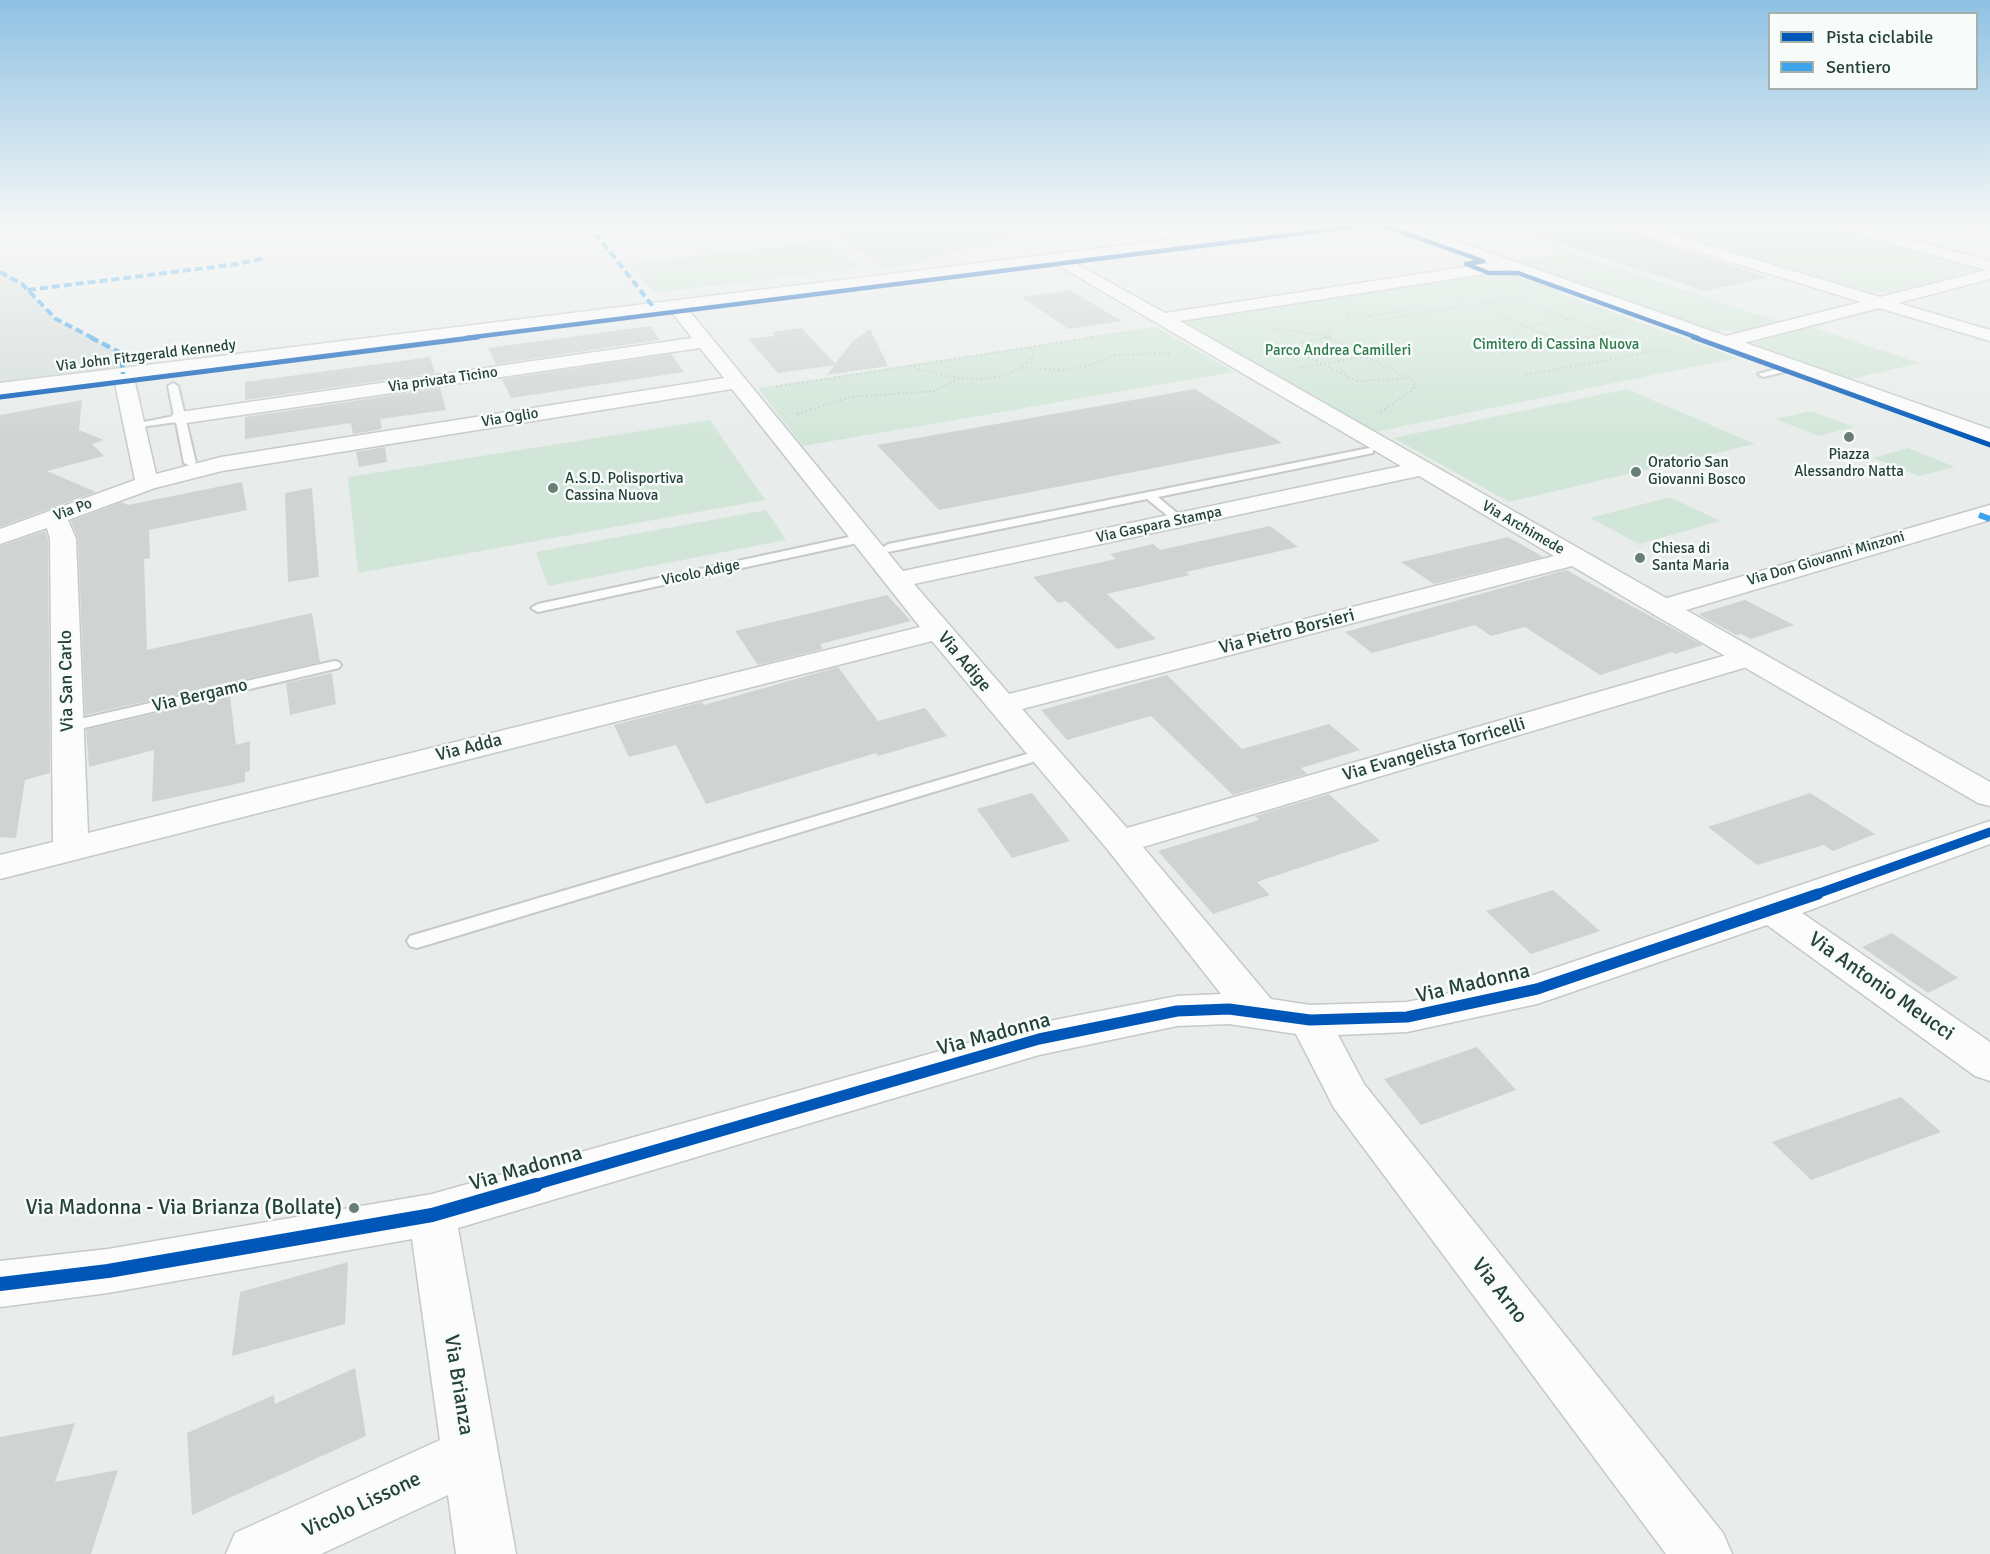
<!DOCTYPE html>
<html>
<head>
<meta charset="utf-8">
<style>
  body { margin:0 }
  #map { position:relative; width:1990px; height:1554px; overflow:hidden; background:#e8edeb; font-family:Signika,sans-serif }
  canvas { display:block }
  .legend { position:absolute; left:1768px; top:12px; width:210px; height:78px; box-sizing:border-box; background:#f7fbf9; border:2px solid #a3b1ad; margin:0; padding:8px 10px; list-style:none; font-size:18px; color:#24423a }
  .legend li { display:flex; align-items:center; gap:12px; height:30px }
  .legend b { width:30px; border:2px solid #a3b1ad }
</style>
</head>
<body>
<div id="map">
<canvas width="1990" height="1554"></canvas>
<ul class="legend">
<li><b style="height:8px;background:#0057b8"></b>Pista ciclabile</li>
<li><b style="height:8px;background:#3ea4ec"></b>Sentiero</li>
</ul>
</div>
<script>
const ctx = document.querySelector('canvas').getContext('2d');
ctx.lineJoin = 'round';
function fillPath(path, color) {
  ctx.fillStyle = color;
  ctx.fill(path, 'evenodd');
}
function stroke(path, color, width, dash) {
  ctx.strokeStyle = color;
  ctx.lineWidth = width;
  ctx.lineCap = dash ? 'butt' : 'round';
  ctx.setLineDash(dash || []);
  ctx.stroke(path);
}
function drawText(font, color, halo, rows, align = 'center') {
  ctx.font = font + ' Signika,sans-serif';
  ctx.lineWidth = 5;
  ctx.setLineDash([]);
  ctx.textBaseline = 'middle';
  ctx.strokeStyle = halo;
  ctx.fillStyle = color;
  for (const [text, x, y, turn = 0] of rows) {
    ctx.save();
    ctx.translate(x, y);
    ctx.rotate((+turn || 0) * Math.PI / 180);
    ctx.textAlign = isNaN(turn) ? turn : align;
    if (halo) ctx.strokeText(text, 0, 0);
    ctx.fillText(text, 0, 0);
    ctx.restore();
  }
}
fillPath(new Path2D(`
  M818,224H1060L887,270Z
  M0,272L22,284L56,319L121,353L123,374L0,389Z`), '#d6dedb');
fillPath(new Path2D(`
  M1713,224H1823L1978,265L1982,269L1888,293L1871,292L1664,231Z
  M826,240L860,268L654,293L630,264Z
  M1572,253L1780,322L1740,332L1707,330L1517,261Z
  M1504,272L1557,288L1562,294L1737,358L1374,432L1183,322Z
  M1156,327L1234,372L803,446L758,388Z
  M1811,327L1919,363L1847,380L1755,347L1753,343Z
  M1627,389L1755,444L1509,502L1393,438Z
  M1811,411L1854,427L1819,436L1775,419Z
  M710,420L765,500L358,573L348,477Z
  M1908,448L1955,467L1919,476L1873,458Z
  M1670,497L1720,521L1639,544L1590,518Z
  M766,510L786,540L548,586L536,552Z`), '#d1e6d8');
fillPath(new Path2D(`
  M1515,224H1613L1616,229L1768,277L1705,291L1514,229Z
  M1644,224H1704L1705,239L1698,240Z
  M1070,290L1122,321L1069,329L1021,297Z
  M650,326L660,340L496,364L488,348Z
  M802,328L835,364L853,341L870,329L888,366L827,375L835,365L778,373L748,339L775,336L772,332Z
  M671,354L684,372L511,398L502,379Z
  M430,357L435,373L245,400V382Z
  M440,388L446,410L380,419L382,429L353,434L351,423L245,439V417Z
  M1195,389L1282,443L939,510L877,445Z
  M82,400L79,430L104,440L92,444L104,456L47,471L96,492L0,527V415Z
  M385,447L387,462L359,467L356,452Z
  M242,482L247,510L149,530L150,558L144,559L147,650L312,613L320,662L85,715L78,539L71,521L122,502L128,505Z
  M312,488L319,577L288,582L285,493Z
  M1270,526L1298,547L1186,572L1190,575L1107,594L1156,639L1117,649L1066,601L1058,603L1033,577L1116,559L1110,554L1153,544L1160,550Z
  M45,531L48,539L50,773L25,780L16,838L0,837V546Z
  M1508,537L1543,557L1434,584L1401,562Z
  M1566,570L1703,645L1675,654L1672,652L1600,675L1525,627L1491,636L1475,625L1372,653L1345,632Z
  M887,595L911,621L820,644L823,649L758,665L735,631Z
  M1745,600L1794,625L1751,639L1741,634L1736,635L1698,614Z
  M838,667L878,721L925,708L947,736L878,756L876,753L706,804L676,745L629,757L614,725L702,702L704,705Z
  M332,673L336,704L290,715L286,683Z
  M1167,675L1242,749L1329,724L1360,750L1301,768L1307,774L1233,795L1151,716L1067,740L1041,710Z
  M230,696L236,745L250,741V771L245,772V782L152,802L154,750L89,767L86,730Z
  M1032,793L1070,841L1012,858L977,809Z
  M1810,793L1875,834L1833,851L1824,845L1757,865L1708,827Z
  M1329,794L1380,841L1257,882L1270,895L1213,914L1158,851L1259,820L1255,816Z
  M1553,890L1600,931L1531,954L1486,911Z
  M1892,933L1958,978L1928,993L1862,947Z
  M1477,1047L1516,1090L1421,1125L1384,1079Z
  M1901,1097L1941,1132L1811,1180L1772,1142Z
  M348,1262L345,1324L232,1356L240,1292Z
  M355,1368L366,1436L192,1515L187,1433L274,1395L275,1404Z
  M75,1423L55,1482L118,1470L91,1554H0V1437Z`), '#cfd4d2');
const service = new Path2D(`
  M1794,364L1797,365V369L1763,377L1758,374Z
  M173,383L178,386L196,463L190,466L184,463L176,422L134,428L129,425L174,416L168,386Z
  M1369,448L1373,449V453L1158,497L1183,518V524L1179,525L1147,499L888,552L882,548L888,544Z
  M863,534L869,538L867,541L538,612L531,608L538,604Z
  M334,661L339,662L341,665L339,668L67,732L59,727L67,722Z
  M1027,754L1033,756L1035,759L1033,762L417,948L410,946L407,941L410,936Z`);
const minor = new Path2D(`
  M1615,224H1637L1880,297L1987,270L1829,227L1827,224H1850L1990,261V279L1898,303L1990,330V341L1879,308L1725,348L1718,346L1716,342L1718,338L1861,302L1617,227Z
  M1968,224H1990V231L1970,227Z
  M1057,253L1165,313L1510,260L1516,262L1518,265L1510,270L1180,321L1673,602L1677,608L1673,614L1663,616L1653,614L1572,566L1022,709L1127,828L1737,652L1747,649L1757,652L1762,658L1757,664L1143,847L1271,999L1310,1005L1407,1002L1534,975L1990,821V844L1802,913L1990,1042V1081L1975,1076L1767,925L1537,1004L1407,1032L1338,1035L1364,1084L1723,1533L1732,1554H1666L1334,1108L1296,1034L1229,1024L1177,1026L1039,1055L458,1228L516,1554H456L448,1495L321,1554H226L235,1533L440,1440L412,1239L108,1293L0,1307V1261L108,1249L432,1194L1039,1023L1177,996L1221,994L1108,850L932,641L0,879V855L53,842L50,539L47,528L0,544V529L135,480L113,374L116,370H130L133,374L156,474L221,457L724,378L700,348L180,424L173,422L170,418L173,414L180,412L692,338L667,306L676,301L682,302L903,571L1401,466L1051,261L1049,258ZM732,389L920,627L88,833L76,539L68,520L155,488L222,471ZM1419,476L1554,556L1009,694L914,584Z`);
const tertiary = new Path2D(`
  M1298,224H1339L1332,228L0,395V383Z
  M1388,224H1408L1990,429V442L1390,227Z
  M1990,505V520L1686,610L1990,782V806L1978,803L1653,614L1649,608L1653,602Z`);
stroke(service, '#c5cac8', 4);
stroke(minor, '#c5cac8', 3);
stroke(tertiary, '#c5cac8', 3);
stroke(new Path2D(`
  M1490,293L1505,299
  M1452,298L1467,304
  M1544,309L1605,333
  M1359,312L1377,320L1528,296
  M1368,316L1414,308
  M1501,317L1556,338
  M1268,328L1323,335L1330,338
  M1515,329L1569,319
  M1086,338L1133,331
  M1322,338L1330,337L1328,331L1347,321V315L1351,313
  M1581,338L1622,331`), '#c3ccca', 1.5, [1.5, 2]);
stroke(new Path2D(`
  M1327,337L1412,380L1415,386L1413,390L1379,413
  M1330,337L1303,342L1298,352L1357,381L1410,378
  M1552,337L1563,341
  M1502,353L1590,337
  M910,366C946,379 1009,391 1034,354L1030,347
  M1022,368L1066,370L1088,366L1115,355L1170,353
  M1298,368L1368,356
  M1526,375L1671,348
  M776,387L1095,337
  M797,414L851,397L935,391L959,378`), '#c3ccca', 2, [1.5, 3]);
fillPath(service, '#fcfcfc');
fillPath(minor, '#fcfcfc');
fillPath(tertiary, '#fcfcfc');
stroke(new Path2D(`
  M588,224L655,309
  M0,272L22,284L56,319L93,338
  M28,290L238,264L265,258`), '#3ea4ec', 4, [8, 4]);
stroke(new Path2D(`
  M90,337L121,353L123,374`), '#3ea4ec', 4.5, [9, 4.5]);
stroke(new Path2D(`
  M1979,515L1990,519`), '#3ea4ec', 6, [12, 6]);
stroke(new Path2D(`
  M1379,224L1483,261L1466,264L1489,273H1518L1698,338
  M466,338L1376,224`), '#0057b8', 4.5);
stroke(new Path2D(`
  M1693,337L1990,445
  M0,397L478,337`), '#0057b8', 5);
stroke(new Path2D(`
  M1814,895L1990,832`), '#0057b8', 9);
stroke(new Path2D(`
  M531,1186L1039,1039L1177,1011L1229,1009L1310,1020L1407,1017L1537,989L1818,894`), '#0057b8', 11);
stroke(new Path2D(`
  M0,1284L108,1271L432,1215L536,1185`), '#0057b8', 14);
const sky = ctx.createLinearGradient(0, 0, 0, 441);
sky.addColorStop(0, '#8fc1e3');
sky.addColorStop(0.51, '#f5f7f6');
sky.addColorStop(1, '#f5f7f600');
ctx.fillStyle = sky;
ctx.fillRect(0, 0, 1990, 441);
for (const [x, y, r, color] of [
  [1849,437,6,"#697e78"],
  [1636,472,6,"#697e78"],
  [553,488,6,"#697e78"],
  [1640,558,6,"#697e78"],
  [354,1208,6,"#697e78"]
]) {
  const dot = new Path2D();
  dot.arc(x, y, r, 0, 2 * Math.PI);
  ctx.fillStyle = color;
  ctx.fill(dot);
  stroke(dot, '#f7fbf9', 2);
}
drawText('15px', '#2d7a4b', '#f7fbf9', [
  ["Cimitero di Cassina Nuova",1556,345],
  ["Parco Andrea Camilleri",1338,351]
]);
drawText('15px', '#24423a', '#f7fbf9', [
  ["Via John Fitzgerald Kennedy",146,356,-7],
  ["Via privata Ticino",443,380,-8],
  ["Via Oglio",510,418,-9],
  ["Via Po",73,510,-20],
  ["Via Gaspara Stampa",1159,525,-12],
  ["Via Archimede",1523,528,30],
  ["Via Don Giovanni Minzoni",1826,559,-16],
  ["Vicolo Adige",701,573,-12]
]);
drawText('15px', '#24423a', '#f7fbf9', [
  ["Piazza",1849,455,"center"],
  ["Alessandro Natta",1849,472,"center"],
  ["Oratorio San",1648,463],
  ["Giovanni Bosco",1648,480],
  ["A.S.D. Polisportiva",565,479],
  ["Cassina Nuova",565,496],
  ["Chiesa di",1652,549],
  ["Santa Maria",1652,566]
], 'left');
drawText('18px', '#24423a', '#f7fbf9', [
  ["Via Pietro Borsieri",1287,632,-14],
  ["Via Adige",964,662,50],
  ["Via San Carlo",67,681,-91],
  ["Via Bergamo",200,696,-13],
  ["Via Adda",469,748,-14],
  ["Via Evangelista Torricelli",1434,750,-16]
]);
drawText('21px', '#24423a', '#f7fbf9', [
  ["Via Madonna",1473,984,-13],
  ["Via Antonio Meucci",1881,987,35],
  ["Via Madonna",994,1035,-15],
  ["Via Madonna",526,1169,-16],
  ["Via Arno",1499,1291,52],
  ["Via Brianza",458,1385,81],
  ["Vicolo Lissone",362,1505,-25]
]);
drawText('21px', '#24423a', '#f7fbf9', [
  ["Via Madonna - Via Brianza (Bollate)",342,1208]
], 'right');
</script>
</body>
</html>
